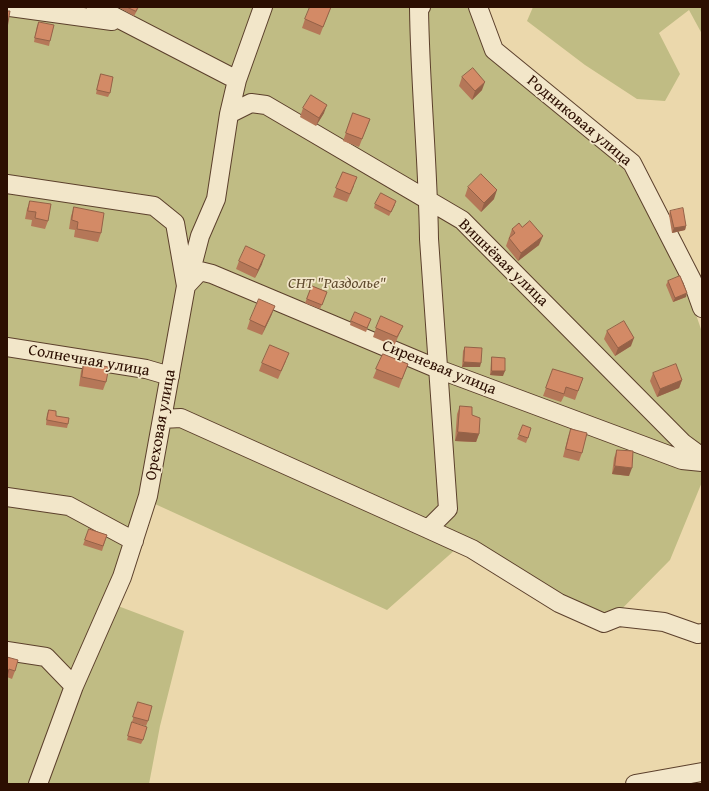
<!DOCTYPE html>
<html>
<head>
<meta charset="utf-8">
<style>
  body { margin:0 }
  #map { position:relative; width:709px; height:791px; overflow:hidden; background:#ebd8ac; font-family:"Gentium Book Plus",serif }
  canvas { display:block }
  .frame { position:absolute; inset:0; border:8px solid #2c0e01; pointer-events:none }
</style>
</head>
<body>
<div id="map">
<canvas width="709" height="791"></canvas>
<div class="frame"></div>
</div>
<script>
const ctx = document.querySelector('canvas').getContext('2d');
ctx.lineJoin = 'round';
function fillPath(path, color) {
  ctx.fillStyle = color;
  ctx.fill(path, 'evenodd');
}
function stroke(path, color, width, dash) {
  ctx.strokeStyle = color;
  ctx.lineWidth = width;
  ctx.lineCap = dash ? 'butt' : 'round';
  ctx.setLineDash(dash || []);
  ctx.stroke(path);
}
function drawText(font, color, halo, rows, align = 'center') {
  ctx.font = font + ' "Gentium Book Plus",serif';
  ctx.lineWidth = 3.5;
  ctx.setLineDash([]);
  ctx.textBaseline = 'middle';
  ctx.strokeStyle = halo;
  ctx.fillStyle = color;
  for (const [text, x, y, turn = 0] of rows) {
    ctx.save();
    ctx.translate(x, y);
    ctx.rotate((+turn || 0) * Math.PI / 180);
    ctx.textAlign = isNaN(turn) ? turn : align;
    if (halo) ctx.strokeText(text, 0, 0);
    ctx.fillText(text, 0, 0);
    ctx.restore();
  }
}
fillPath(new Path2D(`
  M7,7H473L484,46L622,166L684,280L702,332V482L670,560L604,627L456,549L387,610L155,504L118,606L184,631L160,726L149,784H7Z
  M533,7H702V34L689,10L659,33L680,74L665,101L637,99L585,65L527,21Z`), '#c0bc84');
const minor = new Path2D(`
  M10,7L112,21
  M96,7L237,80L229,114L216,199L200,236L188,282
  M478,7L494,50L632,163L692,280L702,308
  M237,80L263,7
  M229,114L251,103L266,105L462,220L683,443L702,457
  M7,184L154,206L175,223L186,286L148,496L122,577L74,686L38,784
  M186,286L200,271L212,274L438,369L682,460L702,462
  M7,347L146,369L170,376
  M162,419L181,418L428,529L448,509L429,239C428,162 420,85 419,8L421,7
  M7,497L69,506L134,541
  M428,529L472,549L559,603L604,623L619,617L664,622L698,634L702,633
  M7,651L46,657L74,686
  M635,784L702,772`);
stroke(minor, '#5c402c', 20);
stroke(minor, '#f2e6c9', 18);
fillPath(new Path2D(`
  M118,7H139L134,16Z
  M331,7L320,35L302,28L305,19Z
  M39,22L50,41L49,46L34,42L37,26Z
  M101,74L110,93L108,97L96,94L99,79Z
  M462,77L482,90L472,100L459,86Z
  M303,108L324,113L316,126L300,117Z
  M353,113L370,119L359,147L343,141Z
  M343,172L354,186L347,202L333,197Z
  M468,187L494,199L481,212L465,196Z
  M30,201L48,221L45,229L31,226L32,220L25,219L27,209Z
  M375,204L395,205L389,216L374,208Z
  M74,207L101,233L98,242L74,237L75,230L69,229L71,216Z
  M670,211L686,226L685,230L672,233L669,215Z
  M522,227L539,245L518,261L506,246L512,229Z
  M239,261L262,264L255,278L236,269Z
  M668,281L686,297L673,302L666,285Z
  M312,286L327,292L320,309L305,303Z
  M272,314L262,335L247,329L250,320Z
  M371,319L366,332L350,325L351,321Z
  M403,326L394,346L373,337L376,328Z
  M607,331L631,346L615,356L604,339Z
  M465,347L480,367H462L463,351Z
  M383,354L408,364L399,388L373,378Z
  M492,357L503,376L490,375L491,361Z
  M286,361L278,379L259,371L262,363Z
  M84,363L106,382L103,390L79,386L81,371Z
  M553,369L583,378L575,400L564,396L561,402L543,396Z
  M653,373L682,380L679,388L657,397L650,381Z
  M460,406L472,415L479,434L476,442L455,441L457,414Z
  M49,410L56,416L68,424L67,428L46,425L47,414Z
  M571,429L582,453L579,461L563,457L568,437Z
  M519,435L528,438L526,443L517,439Z
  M617,450L629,476L612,474L614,458Z
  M89,529L107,535L102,551L83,545Z
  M7,657L15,671L12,679L7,677Z
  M138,702L148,721L146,726L132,722Z
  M132,722L143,740L141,744L127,740Z`), '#b57758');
fillPath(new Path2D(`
  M485,82L482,90L472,100L475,91Z
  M327,105L324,113L316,126L319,118Z
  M497,190L494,199L481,212L484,203Z
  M686,226L685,230L672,233L674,228Z
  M543,236L539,245L518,261L521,253Z
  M265,255L262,264L255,278L258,270Z
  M687,293L686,297L673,302L675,298Z
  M275,306L272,314L262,335L265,327Z
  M634,338L631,346L615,356L618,348Z
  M464,362L481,363L480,367H462Z
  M492,371H505L503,376L490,375Z
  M682,380L679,388L657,397L660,389Z
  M458,432L479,434L476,442L455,441Z
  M615,466L632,468L629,476L612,474Z`), '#946147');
const building = new Path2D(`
  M127,7H138L136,11Z
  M310,7H331L323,27L305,19Z
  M7,11H10L7,28Z
  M39,22L54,25L50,41L35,38Z
  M473,68L485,82L475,91L462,77Z
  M101,74L113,77L110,93L97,90Z
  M311,95L327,105L319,118L303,108Z
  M353,113L370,119L362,139L346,133Z
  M343,172L357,177L350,194L336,188Z
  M481,174L497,190L484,203L468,187Z
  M381,193L396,201L391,212L375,204Z
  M30,201L51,204L48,221L35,218L36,212L28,211Z
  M74,207L104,213L101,233L77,229L78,222L72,220Z
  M683,208L686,226L674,228L670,211Z
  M530,221L543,236L521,253L509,238L515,233L512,229L519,223L522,227Z
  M246,246L265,255L258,270L239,261Z
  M680,276L687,293L675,298L668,281Z
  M312,286L327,292L322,305L307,299Z
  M259,299L275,306L265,327L250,320Z
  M355,312L371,319L367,328L351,321Z
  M381,316L403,326L397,337L376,328Z
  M624,321L634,338L618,348L607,331Z
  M270,345L289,353L281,371L262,363Z
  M465,347L482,348L481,363L464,362Z
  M383,354L408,364L402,379L376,369Z
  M492,357L505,358V371H492Z
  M84,363L109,367L106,382L82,377Z
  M676,364L682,380L660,389L653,373Z
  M553,369L583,378L578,391L566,387L564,394L546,388Z
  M460,406L472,407V415L480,418L479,434L458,432Z
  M49,410L56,411V416L69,418L68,424L47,420Z
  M523,425L531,428L528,438L519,435Z
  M571,429L587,433L582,453L566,449Z
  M617,450L633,451L632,468L615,466Z
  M89,529L107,535L103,546L85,540Z
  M7,657L18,660L15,671L9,669L7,676Z
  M138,702L152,706L148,721L133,717Z
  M132,722L147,727L143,740L128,736Z`);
fillPath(building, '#d38a66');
stroke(building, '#946147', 1);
drawText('16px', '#2c0e01', '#f2e6c9', [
  ["Родниковая улица",579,121,40],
  ["Вишнёвая улица",503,263,44],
  ["Солнечная улица",89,361,10],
  ["Сиреневая улица",439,368,22],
  ["Ореховая улица",161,425,-80]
]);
drawText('italic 16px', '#604b2f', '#f2e6c9', [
  ["СНТ \"Раздолье\"",337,284]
]);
</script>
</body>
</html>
